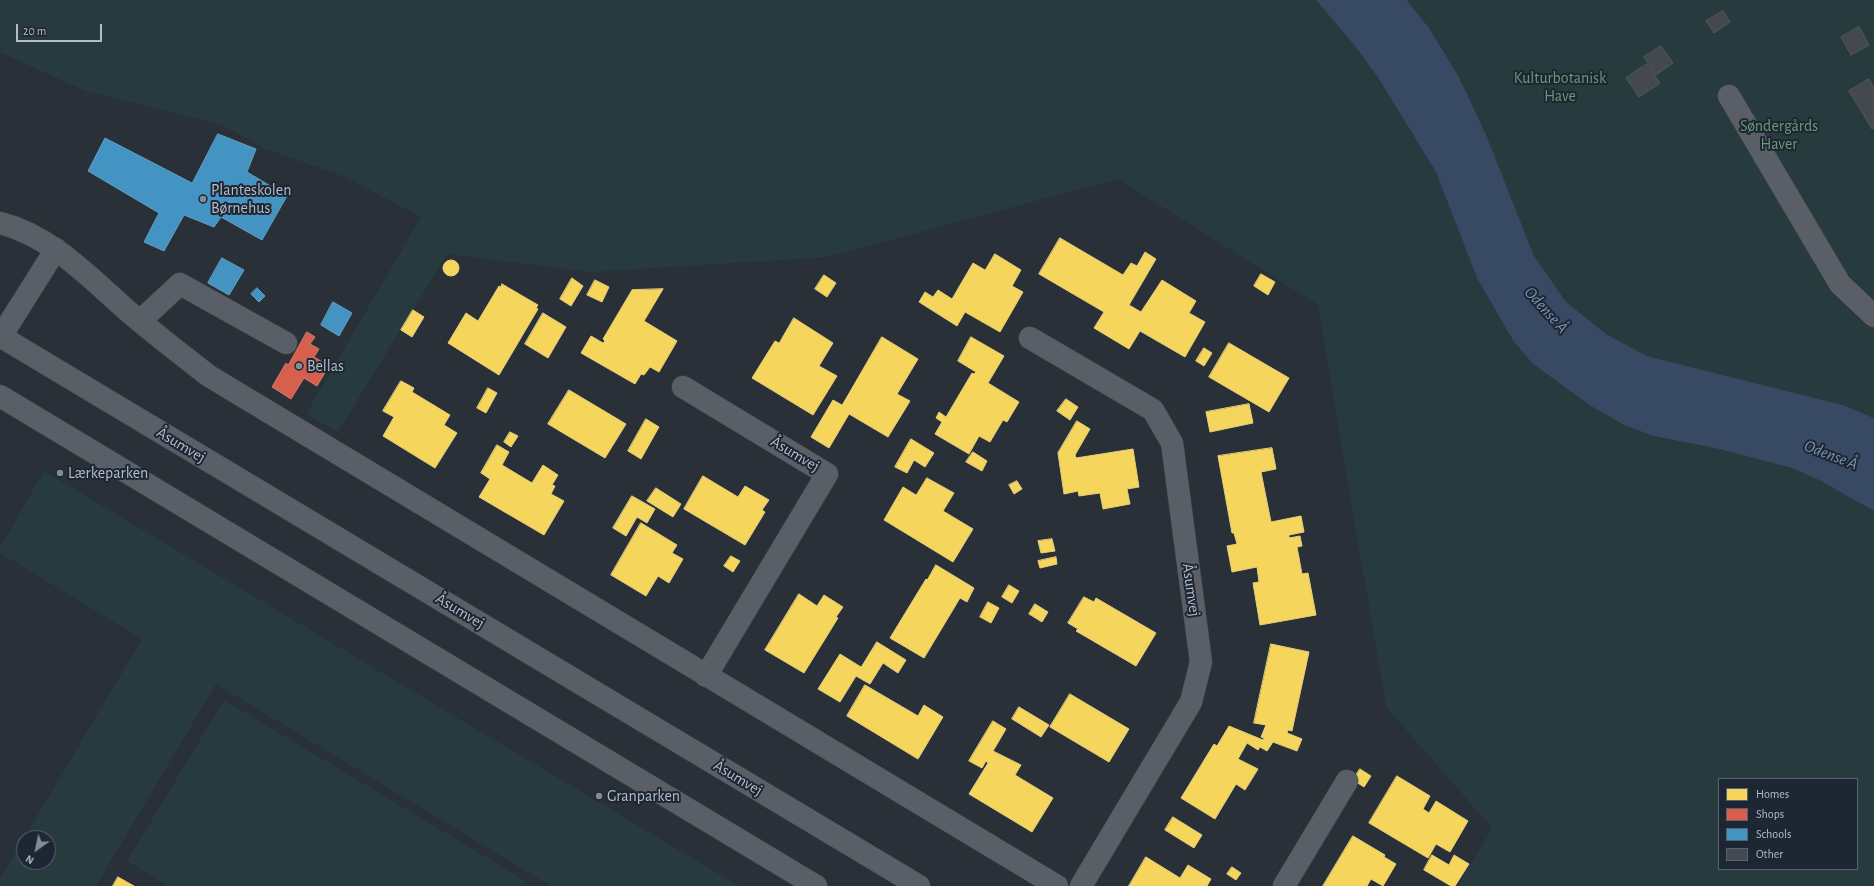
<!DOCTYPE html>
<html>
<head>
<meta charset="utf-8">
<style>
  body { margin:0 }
  #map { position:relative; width:1874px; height:886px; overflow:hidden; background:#2a3038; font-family:"Alegreya Sans",sans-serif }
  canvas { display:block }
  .legend { position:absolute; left:1718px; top:778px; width:140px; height:92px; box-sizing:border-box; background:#1d2633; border:1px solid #59626f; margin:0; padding:5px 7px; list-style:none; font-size:12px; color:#b4bcc9 }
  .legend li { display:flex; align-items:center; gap:8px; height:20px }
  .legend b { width:20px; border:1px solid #59626f }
  .north { position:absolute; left:16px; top:830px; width:40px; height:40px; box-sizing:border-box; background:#1d2633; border:1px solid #59626f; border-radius:50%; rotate:213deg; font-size:11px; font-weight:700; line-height:16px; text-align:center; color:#b4bcc9 }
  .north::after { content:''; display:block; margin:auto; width:14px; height:18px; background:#848b96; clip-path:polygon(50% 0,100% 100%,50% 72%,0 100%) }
  .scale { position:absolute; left:16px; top:24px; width:86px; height:18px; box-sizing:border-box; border:2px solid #b4bcc9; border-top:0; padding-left:5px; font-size:12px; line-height:14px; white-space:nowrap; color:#b4bcc9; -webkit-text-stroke:3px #1d2633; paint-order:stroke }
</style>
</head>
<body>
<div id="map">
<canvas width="1874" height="886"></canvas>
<ul class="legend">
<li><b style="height:11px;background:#f6d55c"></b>Homes</li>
<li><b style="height:11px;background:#d6604d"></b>Shops</li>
<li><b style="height:11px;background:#4393c3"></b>Schools</li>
<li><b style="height:11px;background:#444950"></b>Other</li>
</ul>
<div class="north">N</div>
<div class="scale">20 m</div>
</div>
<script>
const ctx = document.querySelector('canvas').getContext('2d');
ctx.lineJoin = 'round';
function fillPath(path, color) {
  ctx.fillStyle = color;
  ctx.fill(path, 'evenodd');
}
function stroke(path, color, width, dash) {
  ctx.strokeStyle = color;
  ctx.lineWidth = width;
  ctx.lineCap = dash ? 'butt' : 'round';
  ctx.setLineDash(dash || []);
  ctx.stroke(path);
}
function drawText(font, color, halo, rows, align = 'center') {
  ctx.font = font + ' "Alegreya Sans",sans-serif';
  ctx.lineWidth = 4;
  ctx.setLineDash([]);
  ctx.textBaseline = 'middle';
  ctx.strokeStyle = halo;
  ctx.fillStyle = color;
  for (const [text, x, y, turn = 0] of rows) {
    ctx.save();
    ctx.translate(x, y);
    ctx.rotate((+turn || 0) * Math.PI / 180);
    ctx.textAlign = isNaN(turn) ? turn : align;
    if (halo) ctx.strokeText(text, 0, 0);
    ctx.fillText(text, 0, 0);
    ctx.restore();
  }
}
fillPath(new Path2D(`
  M0,0H1316L1355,46L1377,76L1436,172L1477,278L1514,342L1533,364L1591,406L1624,425L1653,436L1715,448L1792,468L1821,481L1874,511V886H1458L1492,828L1386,707L1318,305L1118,179L827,257L591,272L447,254L338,432L306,414L421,217L345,177L266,149L221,125L85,91L0,52ZM1719,779H1857V869H1719Z
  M1407,0H1874V418L1843,405L1647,356L1606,334L1566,302L1534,256L1487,137L1459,77L1429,28Z
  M44,471L739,886H551L216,684L96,886H0V879L24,838V862H48V838H24L142,639L0,553V548Z
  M224,700L526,881L523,886H168L127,861Z`), '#273a3e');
fillPath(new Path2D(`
  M1316,0H1407L1409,3L1429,28L1459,77L1487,137L1534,256L1566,302L1606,334L1647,356L1843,405L1874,418V511L1821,481L1792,468L1715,448L1653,436L1624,425L1591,406L1533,364L1514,342L1477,278L1436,172L1377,76L1355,46Z`), '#384963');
const homes = new Path2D(`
  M1060,238L1123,275L1131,263L1137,266L1145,252L1156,259L1129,305L1141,312L1162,280L1196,301L1189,313L1205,322L1185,357L1140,331L1129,349L1094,328L1104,312L1039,274Z
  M995,254L1021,270L1012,286L1023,292L1000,332L965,312L957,326L919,302L925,292L933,297L938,290L952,299L973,263L985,270Z
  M443 268a8 8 0 1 1 16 0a8 8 0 1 1-16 0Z
  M1261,274L1275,282L1268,295L1254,286Z
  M824,275L836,283L827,297L815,289Z
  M572,278L583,286L571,306L560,299Z
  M595,280L609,287L602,302L587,295Z
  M502,284L538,305L536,308L538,309L499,375L448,343L466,313L478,321L499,286L501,287Z
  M663,289L644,321L677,341L659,372L650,367L644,375L641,374L635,384L581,353L591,336L603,343L605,341L603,339L632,290Z
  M413,310L424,317L412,337L401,330Z
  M543,313L566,327L548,358L525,344Z
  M794,318L833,343L819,366L837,376L813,415L752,378L775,341L779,343Z
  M882,337L918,359L897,394L910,401L888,437L849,414L829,448L811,437L833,400L842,405Z
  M971,337L1004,356L988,383L1019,402L1007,422L1003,420L990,442L979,436L969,454L935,434L942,422L936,418L939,412L946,417L972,373L974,374L976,372L958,361Z
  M1229,343L1289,378L1269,412L1209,377Z
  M1204,348L1212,353L1204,366L1196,361Z
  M401,381L414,388L412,392L450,415L444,425L457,433L435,468L383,436L394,417L383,411Z
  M488,388L497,393L486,413L477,408Z
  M569,390L626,424L605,458L548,424Z
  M1066,399L1078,407L1070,420L1057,411Z
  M1249,404L1253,423L1210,432L1206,412Z
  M646,419L659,427L641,459L628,451Z
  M1077,421L1090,429L1075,455L1076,458L1133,449L1139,487L1127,489L1130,504L1103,509L1100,493L1079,496L1078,491L1064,494L1058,453Z
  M510,432L518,436L511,447L504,442Z
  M911,439L934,453L925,467L914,460L907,473L895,467Z
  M497,445L509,452L502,465L532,483L543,465L558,475L552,485L555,486L551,494L564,501L544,535L479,497L490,479L481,473Z
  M1272,448L1276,469L1261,472L1271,522L1301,516L1304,532L1289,535V538L1300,536L1302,546L1297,547L1302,574L1308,573L1316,615L1260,625L1253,583L1259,582L1257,567L1232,572L1227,546L1237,544L1234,533H1232L1218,456Z
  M973,452L987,461L982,471L966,462Z
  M703,476L738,497L745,486L769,500L762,510L765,512L745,545L684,509Z
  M927,478L954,493L943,511L973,529L953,562L884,520L903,487L916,495Z
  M1017,481L1022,489L1014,494L1009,485Z
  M656,488L681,504L673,517L647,501Z
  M632,496L655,509L647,523L637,517L626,536L613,528Z
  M641,523L677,545L672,553L683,559L669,583L658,576L646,596L611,575Z
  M1052,539L1055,551L1041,553L1038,541Z
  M731,556L740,561L733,572L724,566Z
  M1056,557L1057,564L1040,568L1038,561Z
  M936,565L974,588L967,602L960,598L924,658L890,638L926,579L927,580Z
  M1009,585L1019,591L1012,603L1002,597Z
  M799,594L817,606L824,595L843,607L836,617L838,618L804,673L765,650Z
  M1084,597L1094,602L1096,598L1156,633L1136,666L1076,631L1078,629L1068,623Z
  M988,602L999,608L991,623L980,617Z
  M1035,604L1048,612L1042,622L1029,614Z
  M877,642L906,660L898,673L883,663L870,684L856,676L840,702L818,689L840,654L861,667Z
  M1271,644L1309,652L1292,731L1288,730L1287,733L1302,739L1297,751L1273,742L1267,751L1260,747L1258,750L1247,743L1238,759L1258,769L1245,790L1236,784L1215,819L1181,798L1214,744L1217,746L1229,726L1263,740L1264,738L1261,737L1266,725L1254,723Z
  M865,685L918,716L924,705L943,717L918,759L847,716Z
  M1070,694L1129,729L1109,762L1050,727Z
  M1019,707L1049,725L1041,737L1012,719Z
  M993,721L1006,729L993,751L1021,765L1015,775L1053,798L1032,832L969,794L988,763L986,761L982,768L969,761Z
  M1360,769L1371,776L1364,787L1353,780Z
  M1397,776L1430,796L1423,809L1429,813L1436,801L1468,821L1450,852L1436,844L1428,858L1369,823Z
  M1173,817L1202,835L1194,848L1165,830Z
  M1353,836L1385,855L1384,857L1396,864L1383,886L1371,879L1367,886H1323Z
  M1432,855L1449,865L1454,855L1469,864L1455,886H1451L1424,870Z
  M1146,857L1180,878L1188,865L1211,879L1207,886H1129Z
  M1232,867L1241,873L1236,880L1227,874Z
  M118,877L134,886H113Z`);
fillPath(homes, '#f6d55c');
stroke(homes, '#e2ce7d', 1);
const shops = new Path2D(`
  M307,332L315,337L310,344L319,349L314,357L329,366L317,386L304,378L291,399L272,387L286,363L288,365Z`);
fillPath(shops, '#d6604d');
stroke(shops, '#cc7c72', 1);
const schools = new Path2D(`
  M218,134L256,149L247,172L287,196L262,240L221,217L214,227L184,215L164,251L144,242L159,213L88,171L105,138L192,183Z
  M222,258L244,270L229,295L208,283Z
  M257,288L265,296L259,302L251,294Z
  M333,302L352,313L339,336L321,325Z`);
fillPath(schools, '#4393c3');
stroke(schools, '#659fc5', 1);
const building = new Path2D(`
  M1723,11L1730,22L1714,33L1706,21Z
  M1859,27L1869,45L1851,55L1841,37Z
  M1661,46L1673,63L1656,75L1644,57Z
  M1647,64L1660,83L1639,97L1626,78Z
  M1869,79L1874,88V128L1872,129L1849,91Z`);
fillPath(building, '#444950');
stroke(building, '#52575f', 1);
const minor = new Path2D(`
  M1729,96L1840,284L1874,316
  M0,223C52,236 91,279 130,313C156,335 182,355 209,376L1057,886
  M140,321L180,284L286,343
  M0,336L919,886
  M0,338L56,249
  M1030,338L1153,410L1172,443L1201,662L1191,702L1081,886
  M683,387L827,474L706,676
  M0,396L816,886
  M1284,886L1347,781`);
stroke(minor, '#484c53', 23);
stroke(minor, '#5a5e66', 22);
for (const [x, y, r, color] of [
  [203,199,4,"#848b96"],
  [299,366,4,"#848b96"],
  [60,473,4,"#848b96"],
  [599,796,4,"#848b96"]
]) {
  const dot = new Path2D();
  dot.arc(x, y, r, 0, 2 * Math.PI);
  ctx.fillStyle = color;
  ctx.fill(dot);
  stroke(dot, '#1d2633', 1.5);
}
drawText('16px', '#6b9a76', '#1d2633', [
  ["Kulturbotanisk",1560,78],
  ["Have",1560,96],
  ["Søndergårds",1779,126],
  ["Haver",1779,144]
]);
drawText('16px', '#b4bcc9', '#1d2633', [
  ["Planteskolen",211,190],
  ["Børnehus",211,208],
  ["Bellas",307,366],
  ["Lærkeparken",68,473],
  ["Granparken",607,796]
], 'left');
drawText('16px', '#b4bcc9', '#1d2633', [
  ["Åsumvej",181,445,31],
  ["Åsumvej",795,454,31],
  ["Åsumvej",1191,590,82],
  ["Åsumvej",460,611,31],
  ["Åsumvej",738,778,31]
]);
drawText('italic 17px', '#7c92b1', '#1d2633', [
  ["Odense Å",1546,310,48],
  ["Odense Å",1831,455,21]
]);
</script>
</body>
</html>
